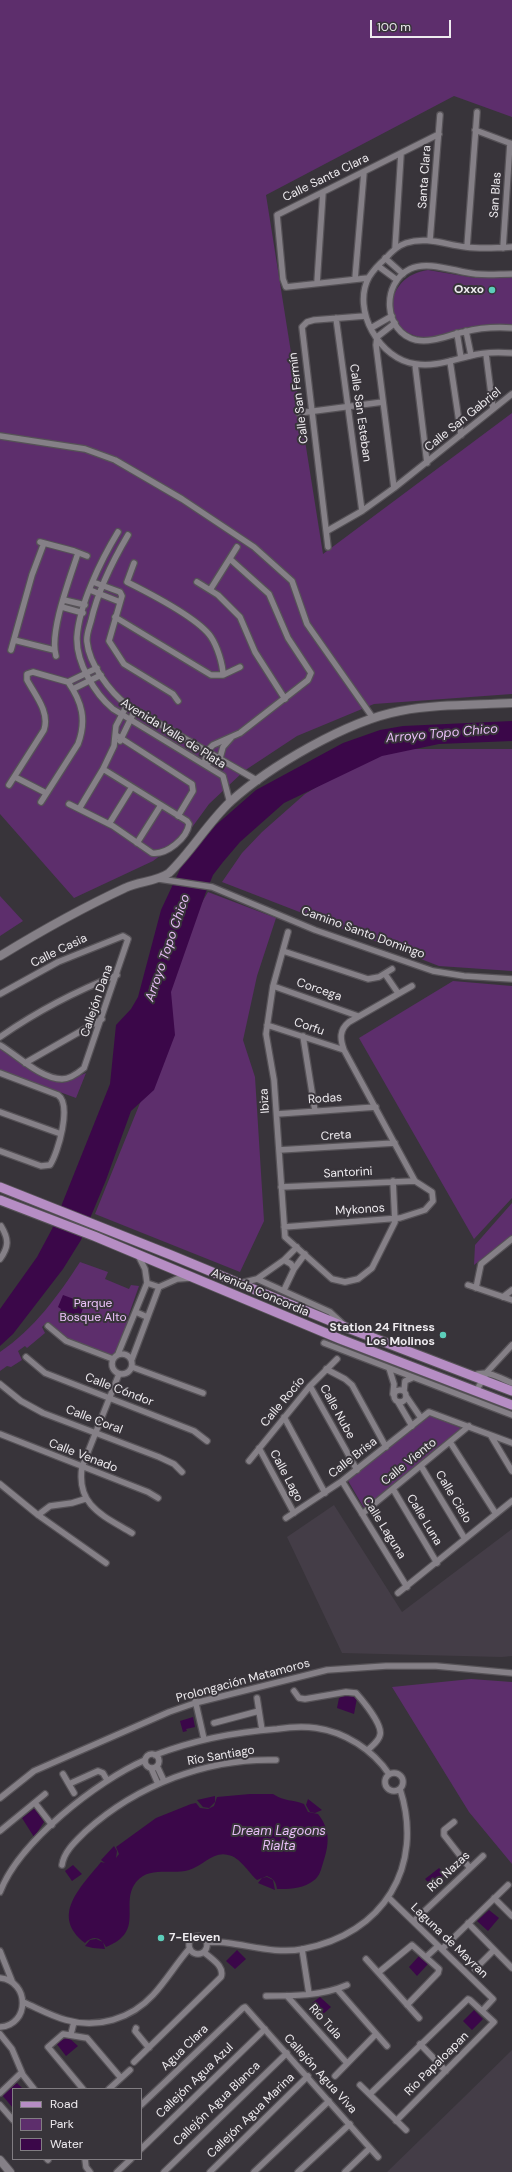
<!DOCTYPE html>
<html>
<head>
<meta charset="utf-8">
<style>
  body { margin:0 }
  #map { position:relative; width:512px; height:2172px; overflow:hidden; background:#38343a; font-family:"DM Sans",sans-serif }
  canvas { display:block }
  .legend { position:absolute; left:12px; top:2088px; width:130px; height:72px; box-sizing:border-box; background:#38343a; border:1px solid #817d82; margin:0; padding:5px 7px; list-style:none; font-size:12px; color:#eeebef }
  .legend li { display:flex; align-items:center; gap:8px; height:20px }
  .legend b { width:20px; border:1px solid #817d82 }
  .scale { position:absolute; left:370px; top:20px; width:81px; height:18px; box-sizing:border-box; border:2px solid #eeebef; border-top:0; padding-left:5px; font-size:12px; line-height:14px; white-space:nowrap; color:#eeebef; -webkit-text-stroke:3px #38343a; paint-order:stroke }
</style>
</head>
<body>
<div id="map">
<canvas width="512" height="2172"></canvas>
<ul class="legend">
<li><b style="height:5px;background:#b68dc4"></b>Road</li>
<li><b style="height:11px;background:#5d2e6c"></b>Park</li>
<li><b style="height:11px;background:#3b0749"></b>Water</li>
</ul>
<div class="scale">100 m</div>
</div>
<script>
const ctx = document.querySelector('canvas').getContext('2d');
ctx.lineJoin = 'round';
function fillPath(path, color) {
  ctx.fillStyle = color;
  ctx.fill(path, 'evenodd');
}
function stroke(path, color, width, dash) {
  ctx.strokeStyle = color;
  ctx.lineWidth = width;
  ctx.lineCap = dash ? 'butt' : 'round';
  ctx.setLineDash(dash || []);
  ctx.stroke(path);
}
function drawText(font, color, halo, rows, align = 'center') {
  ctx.font = font + ' "DM Sans",sans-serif';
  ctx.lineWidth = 4;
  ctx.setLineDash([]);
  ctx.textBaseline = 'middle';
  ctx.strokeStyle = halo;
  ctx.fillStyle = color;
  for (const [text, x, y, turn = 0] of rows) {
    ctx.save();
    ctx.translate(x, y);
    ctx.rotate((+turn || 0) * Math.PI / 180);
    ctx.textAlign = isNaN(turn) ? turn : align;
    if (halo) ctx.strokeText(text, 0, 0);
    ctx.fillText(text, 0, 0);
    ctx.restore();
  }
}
fillPath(new Path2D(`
  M334,1505L402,1612L512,1529V1656L502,1657L342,1653L287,1537Z
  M512,2050V2172H387L459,2102Z`), '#443d47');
fillPath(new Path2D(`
  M0,0H512V117L454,96L266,195L323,554L512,413V694L374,704L297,736L244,771L209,804L185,837L153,861L74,898L0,814Z
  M428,270L475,278L512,277V324C496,324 479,325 463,328C450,332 436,339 422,337C380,332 383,276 428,270Z
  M392,749H512V971L439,966L222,882L242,853L262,832L305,794L355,764Z
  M208,892L276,918L257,976L243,1040L255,1077L264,1221L240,1272L95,1214L153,1071L146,1054L187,928Z
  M0,896L23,921L0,936Z
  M453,981L512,986V1198L474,1239L359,1038Z
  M0,1049L30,1070L62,1083L86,1073L76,1098L0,1070Z
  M512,1203V1235L474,1265L475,1245Z
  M80,1262L108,1272L105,1279L129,1289L131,1285L139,1286L128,1317L129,1322L116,1353L108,1355L67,1338L46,1323L42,1327L45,1333L27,1348L25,1346L18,1351L22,1360L11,1367L7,1366L0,1371V1352C34,1329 58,1296 80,1262Z
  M430,1416L461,1428L364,1508L347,1479Z
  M471,1679L512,1682V1864L469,1812L392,1687Z`), '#5d2e6c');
fillPath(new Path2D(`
  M512,721V741L439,744L382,756L284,803L240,842L223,862L213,875L206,892L171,992L175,1035L154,1090L131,1111L106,1180L81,1240L63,1269L13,1334L0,1346V1309L37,1257L52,1229L110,1084L116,1025L131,1009L138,997L161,910L182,865L216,825L256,790L343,743L380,730L403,726Z
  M63,1295L85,1303L79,1319L60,1312L61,1309L58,1307Z
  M347,1695L357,1698L354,1714L337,1708L339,1698Z
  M193,1717L195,1727L186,1729L187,1731L183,1732L180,1721Z
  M250,1794H273C285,1802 292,1799 304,1804L308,1812L318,1814C331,1830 329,1845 323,1863C320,1873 319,1878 310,1883C300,1889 288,1889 277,1889C276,1882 274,1879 267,1876L257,1880C248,1872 240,1857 228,1855C213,1851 203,1866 189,1870C172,1875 150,1866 137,1881C118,1903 147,1931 106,1947C101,1937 93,1935 85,1943C50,1916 80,1888 101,1862L105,1863L101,1860L114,1846L117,1851L116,1858L119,1854L116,1847L156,1818L191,1804L196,1803L200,1808L208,1809L214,1806L217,1797Z
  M215,1796V1802L209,1808L203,1807L197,1800Z
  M308,1799L322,1810L315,1813L310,1812L306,1805Z
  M35,1808L44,1822L34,1837L22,1818Z
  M73,1865L82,1874L72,1881L65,1871Z
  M439,1868L445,1874L442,1877L445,1881L436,1890L425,1879Z
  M262,1878L267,1877L273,1880L275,1890L258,1883Z
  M489,1910L499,1918L488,1931L477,1921Z
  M96,1939L103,1942L105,1949L93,1948L85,1946L90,1940Z
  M237,1950L246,1959L235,1969L226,1961Z
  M419,1956L428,1964L417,1976L409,1967Z
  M320,1997L331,2007L322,2015L312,2003Z
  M474,2010L483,2019L472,2030L463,2021Z
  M68,2037L78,2046L66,2056L56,2043Z
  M17,2083L23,2089H13V2108L2,2095Z`), '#3b0749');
const street = new Path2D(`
  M475,130L512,144
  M430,240L440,115
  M467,247L477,112
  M512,247C497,248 481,249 466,247C446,245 427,236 406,243C397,246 391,252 385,259C379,264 373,271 369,277C351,310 380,360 416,364C434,367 452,360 470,356C483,352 498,352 512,353
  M503,248L510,143
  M395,249L401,154
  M385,258L403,274
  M378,266L397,280
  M512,274C500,274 488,275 476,274C456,272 428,260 410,269C381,283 383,332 416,340C433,343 448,335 464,332C479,328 496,327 512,328
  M368,278L286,287L283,279L277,215L439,134
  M355,279L364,172
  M317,283L323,192
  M336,318L362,511
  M371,328L392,316
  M466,331L471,355
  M457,333L461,358
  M486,354L493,409
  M450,361L461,435
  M415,364L427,463
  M299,413L383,402
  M0,436L85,449L115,460L182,499L254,547L292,581L307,624L373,718
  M394,488L376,345L377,337L395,323
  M327,531L362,511L394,488L512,394
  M118,532C101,560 79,605 77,637C76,663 95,694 113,709L223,776L230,803
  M128,535C112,562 98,590 91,621C89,628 86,635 87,642C89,664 110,692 127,705L258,781
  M40,542L74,551L87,556
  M328,547L302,327L307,322L314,320L365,316
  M134,563L127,582C147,592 199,619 211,637C217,646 223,664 223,675
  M93,582L120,592L122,596L109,641L124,664L173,694L178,701
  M197,582L218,595L240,617L255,652L285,699
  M90,590L120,602
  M210,590L237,547
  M64,600L85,605
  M62,607L83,613
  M115,617L211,675H223L240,667
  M14,640L54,650
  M11,650L32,575L44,543
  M56,656C49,632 70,578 78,553
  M73,689L101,675
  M116,735L192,784L193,791L178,816
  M120,741L135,710
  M204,764L207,751L213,745L240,733L308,680L311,673L288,638L269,594L230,559
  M204,764L220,758L223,747L231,738
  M15,777L46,793
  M9,785L44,730C50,712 35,695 27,680V674L33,672L68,682L97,668
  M41,802L78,744C87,720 82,702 68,682
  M69,804L113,826L152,853C167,855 187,838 189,824L187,821L103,769
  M79,809L103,769L114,746L116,726L127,705
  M109,824L132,787
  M137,843L161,805
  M159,879L212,887L315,930L433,971L464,976L512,979
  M288,932L273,986L266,1034L274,1080L285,1237L332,1279L345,1282L358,1279L372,1268L395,1222L393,1181
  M283,951L368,979L379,977L392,969
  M385,974L398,993
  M273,986L358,1016
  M0,994L58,962L123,936L128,939L84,1068C78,1073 70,1079 62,1079C41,1079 17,1055 0,1045
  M267,1025L344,1050
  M303,1036L315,1111
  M0,1037C36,1012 76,991 117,975
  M25,1063L102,1019
  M0,1073L58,1095C72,1105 58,1153 50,1165L41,1166L0,1151
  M0,1112L61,1134
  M277,1114L376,1107
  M279,1150L395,1143
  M281,1187L415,1181
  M284,1227L400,1218L425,1210L433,1201L432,1192L415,1181L344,1050C340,1039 339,1030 349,1022L412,986
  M0,1259C9,1247 9,1239 1,1226
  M284,1260L297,1247
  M294,1269L305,1254
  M257,1279L330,1312L344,1325
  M147,1283L159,1287
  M241,1283L257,1279L284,1260L291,1264L294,1269L284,1290
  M468,1285L512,1300
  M476,1288L481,1264L512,1239
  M503,1297L512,1290
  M136,1312L147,1317
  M48,1326L66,1341L113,1359
  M324,1343L512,1415
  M112 1364a10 10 0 1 1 20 0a10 10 0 1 1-20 0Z
  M118,1354L147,1283L145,1269L138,1255
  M26,1357L45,1373L194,1431L207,1441
  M132,1359L159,1287L177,1279L190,1278
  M132,1367L203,1393
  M389,1368L394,1384L393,1394
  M326,1369L345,1379L352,1385L386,1447
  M119,1374L82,1467C76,1506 104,1516 132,1533
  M472,1376C487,1369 498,1377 512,1383
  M0,1384L21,1401L43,1413L159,1457L174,1464L182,1472
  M310,1386L357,1470
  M479,1386L487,1372L512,1345
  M394 1396a6 6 0 1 1 12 0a6 6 0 1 1-12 0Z
  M404,1391L405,1381L412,1378
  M406,1396L421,1418
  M398,1402L412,1426
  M284,1417L325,1493
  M0,1434L148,1492L158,1498
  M491,1436L512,1471
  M450,1442L496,1514
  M259,1448L294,1513
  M249,1461L310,1386L337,1359
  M421,1466L465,1539
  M342,1481L407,1587
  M0,1484L38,1515L106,1563
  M393,1489L437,1563
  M362,1514L469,1426
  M38,1515L50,1506L72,1503L85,1499
  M286,1518L342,1481L429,1412L512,1443
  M398,1593L512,1501
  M294,1691L299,1698L305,1699L346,1692L356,1693C363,1701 383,1725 380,1735C379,1741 372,1746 368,1750
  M194,1695L204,1739
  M257,1698L262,1730
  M214,1723L259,1711
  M145 1761a7 7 0 1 1 14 0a7 7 0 1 1-14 0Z
  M155,1755C194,1740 235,1732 277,1729C290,1727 303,1726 316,1728C345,1732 373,1750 389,1774
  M157,1766L164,1781
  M151,1768L158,1784
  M385 1782a9 9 0 1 1 18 0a9 9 0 1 1-18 0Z
  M63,1774L74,1793
  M69,1784L98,1771L103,1773L107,1780
  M0,1798L34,1771L169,1712L195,1703L327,1670L386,1666H436L512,1673
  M35,1803L52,1825
  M454,1822L444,1830V1835L469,1867
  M0,1831L45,1794
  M62,1865C64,1851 76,1841 86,1831C137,1785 207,1758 276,1760
  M0,1892C19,1842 97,1781 145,1760
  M389,1898L493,1999L482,2011
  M494,1898L512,1916
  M414,1921L483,1856
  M468,1923L512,1968
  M189 1945a9 9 0 1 1 18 0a9 9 0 1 1-18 0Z
  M207,1942C214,1942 221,1942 228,1943C252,1946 278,1954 303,1949C383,1934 425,1867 400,1789
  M302,1949L309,1994
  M442,1949L508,1885
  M0,1951L12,1981
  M426,1957L438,1946
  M366,1959L419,2018
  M475,1969L494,1950
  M379,1972L412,1945L439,1969L438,1973L407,2005
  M0,1978C30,1981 30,2025 0,2027
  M337,1989L387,2046
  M266,1996C293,1996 322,1996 347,1985
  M287,1996L347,2063
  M23,2002C37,2008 51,2016 66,2020C97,2029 131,2019 153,1995C166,1981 176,1964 189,1949
  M136,2028L135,2031L149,2048
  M0,2034L12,2049L23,2075L34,2089
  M71,2034L74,2022
  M420,2044L446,2071
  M134,2062L221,1977C225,1966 211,1959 204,1952
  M335,2076L376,2034
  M360,2085L406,2130
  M83,2089L48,2047L63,2034L87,2038L121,2078
  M109,2089L130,2070
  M0,2093L21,2073
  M370,2094L468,1999L470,2000L494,2022L396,2121
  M0,2105L13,2120
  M141,2105L243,2008L245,2007L378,2157
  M141,2149L265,2029
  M47,2159L48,2160
  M85,2159L86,2167L90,2172
  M117,2172L131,2159
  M164,2172L287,2053
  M210,2172L308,2076
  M254,2172L329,2101
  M298,2172L350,2124
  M345,2172L370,2148`);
const secondary = new Path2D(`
  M0,956C41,931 82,908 125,888C139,881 156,882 169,873C191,852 207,824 230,802C270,766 347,721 400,711C436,704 475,705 512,703
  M0,2160L10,2172`);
const primary = new Path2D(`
  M0,1187L171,1255L345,1327L512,1391
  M0,1200L94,1236L340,1339L512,1405`);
stroke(street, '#565257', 8);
stroke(secondary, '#565257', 10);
stroke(primary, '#565257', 11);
stroke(street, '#858087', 5.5);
stroke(secondary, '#858087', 8);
stroke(primary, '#b68dc4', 9);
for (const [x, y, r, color] of [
  [492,290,4,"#5cceba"],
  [443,1335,4,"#5cceba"],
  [161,1938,4,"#5cceba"]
]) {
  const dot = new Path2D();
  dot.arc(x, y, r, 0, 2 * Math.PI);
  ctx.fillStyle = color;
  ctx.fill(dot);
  stroke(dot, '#38343a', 1.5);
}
drawText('12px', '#eeebef', '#38343a', [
  ["Santa Clara",425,177,-86],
  ["Calle Santa Clara",326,178,-26],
  ["San Blas",496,195,-86],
  ["Calle San Fermín",299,398,-97],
  ["Calle San Esteban",360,413,82],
  ["Calle San Gabriel",463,420,-39],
  ["Avenida Valle de Plata",173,734,32],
  ["Camino Santo Domingo",363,933,20],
  ["Calle Casia",59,951,-26],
  ["Corcega",319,990,19],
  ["Callejón Dana",97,1001,-71],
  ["Corfu",309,1027,19],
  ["Rodas",325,1099,-4],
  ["Ibiza",265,1101,-94],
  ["Creta",336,1136,-4],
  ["Santorini",348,1173,-3],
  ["Mykonos",360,1210,-4],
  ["Avenida Concordia",260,1293,23],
  ["Calle Cóndor",119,1390,21],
  ["Calle Rocío",283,1402,-50],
  ["Calle Nube",337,1412,61],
  ["Calle Coral",94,1420,21],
  ["Calle Venado",83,1456,21],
  ["Calle Brisa",353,1458,-38],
  ["Calle Viento",409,1462,-39],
  ["Calle Lago",286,1476,62],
  ["Calle Cielo",453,1497,59],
  ["Calle Luna",424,1520,59],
  ["Calle Laguna",384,1528,58],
  ["Prolongación Matamoros",243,1681,-15],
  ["Río Santiago",221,1756,-10],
  ["Río Nazas",449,1872,-43],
  ["Laguna de Mayran",449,1941,44],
  ["Río Tula",325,2022,48],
  ["Agua Clara",185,2048,-44],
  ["Río Papaloapan",437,2064,-45],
  ["Callejón Agua Viva",320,2074,48],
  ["Callejón Agua Azul",195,2081,-44],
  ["Callejón Agua Blanca",217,2104,-44],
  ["Callejón Agua Marina",251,2116,-44]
]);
drawText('bold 12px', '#eeebef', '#38343a', [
  ["Oxxo",484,290],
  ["Station 24 Fitness",435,1328],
  ["Los Molinos",435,1342],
  ["7-Eleven",169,1938,"left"]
], 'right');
drawText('12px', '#edc3fb', '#38343a', [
  ["Parque",93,1304],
  ["Bosque Alto",93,1318]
]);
drawText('italic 13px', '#e8bef7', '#38343a', [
  ["Arroyo Topo Chico",442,734,-5],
  ["Arroyo Topo Chico",168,948,-71],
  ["Dream Lagoons",279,1832],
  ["Rialta",279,1847]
]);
</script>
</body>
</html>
